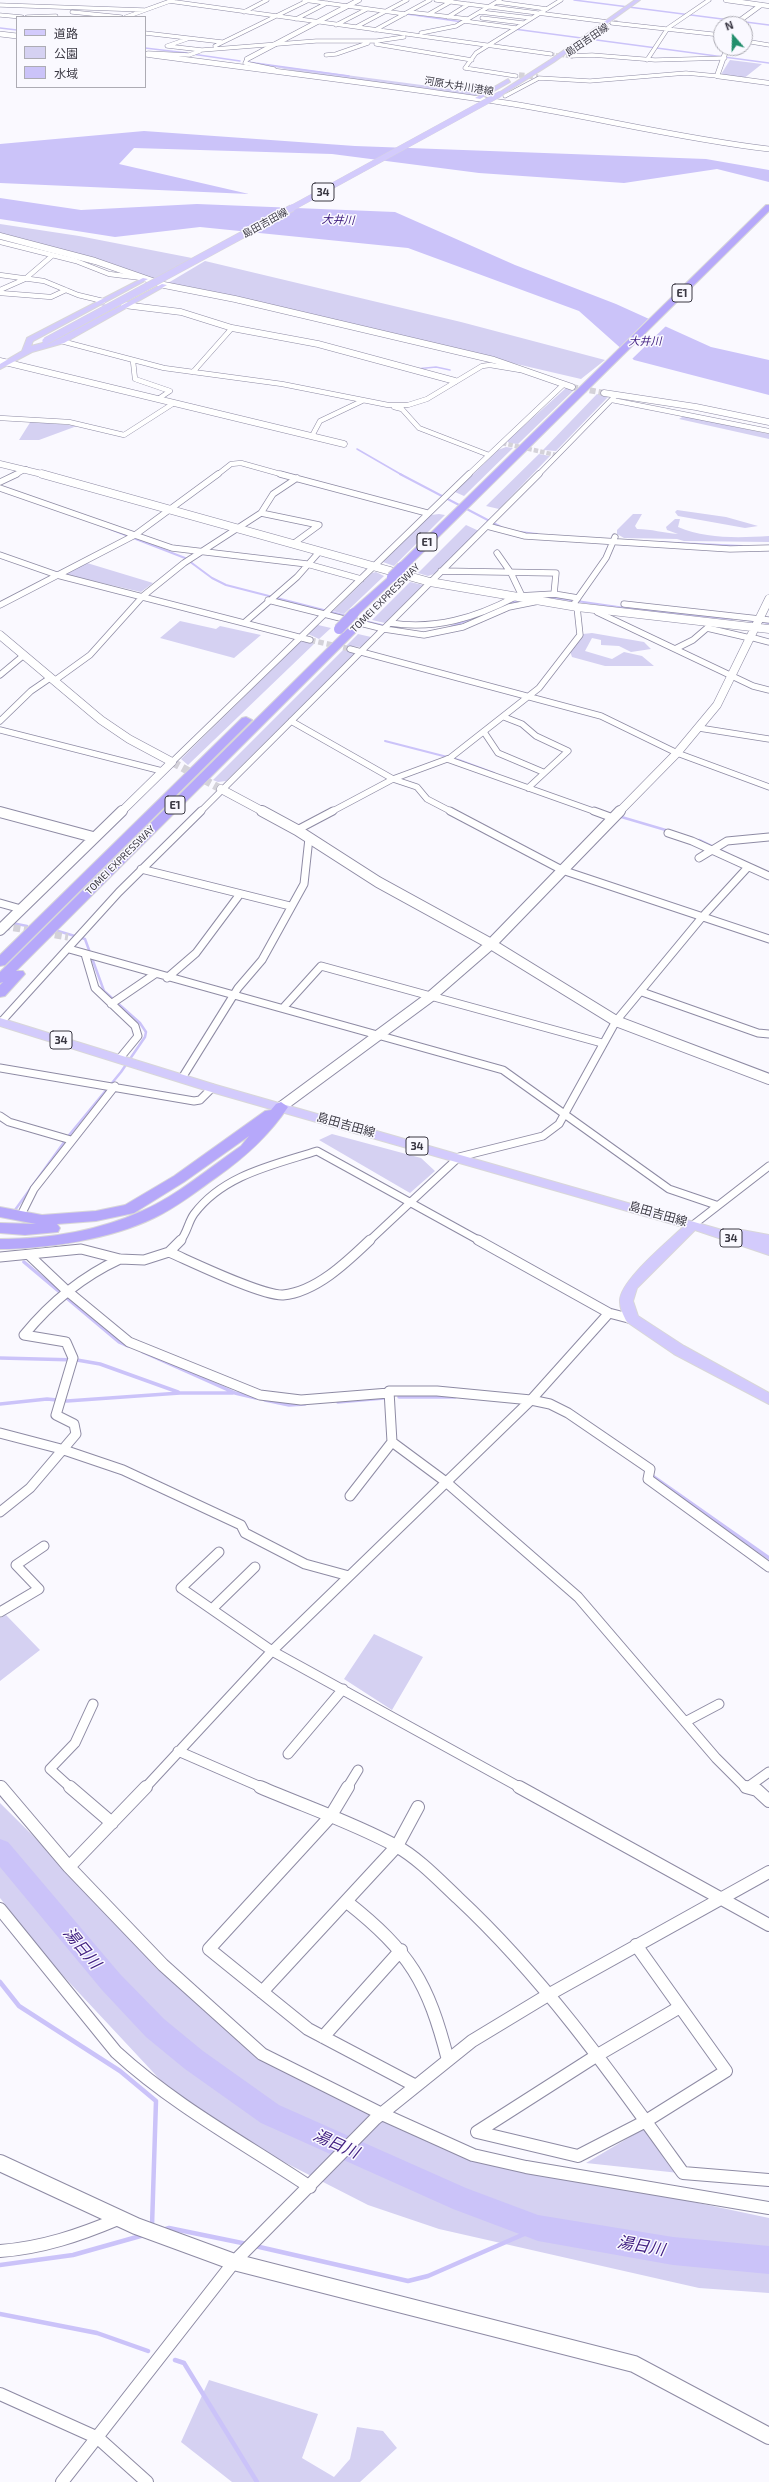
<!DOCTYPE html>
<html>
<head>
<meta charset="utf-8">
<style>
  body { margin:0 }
  #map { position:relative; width:769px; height:2482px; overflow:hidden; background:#faf9ff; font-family:"Exo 2","Noto Sans JP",sans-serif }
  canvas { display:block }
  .legend { position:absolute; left:16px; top:16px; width:130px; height:72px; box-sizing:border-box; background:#faf9ff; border:1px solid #adacb4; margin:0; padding:5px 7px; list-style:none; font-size:12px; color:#3a3843 }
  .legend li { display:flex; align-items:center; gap:8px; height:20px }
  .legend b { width:20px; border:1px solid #adacb4 }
  .north { position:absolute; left:713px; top:16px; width:40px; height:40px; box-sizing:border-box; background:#faf9ff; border:1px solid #adacb4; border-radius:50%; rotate:340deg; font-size:11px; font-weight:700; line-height:16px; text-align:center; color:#3a3843 }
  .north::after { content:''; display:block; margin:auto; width:14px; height:18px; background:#228e6c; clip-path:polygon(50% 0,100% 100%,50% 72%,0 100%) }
</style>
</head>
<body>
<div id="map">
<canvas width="769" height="2482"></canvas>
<ul class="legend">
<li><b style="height:5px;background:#d3cbfc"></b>道路</li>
<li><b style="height:11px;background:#d5d1f2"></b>公園</li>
<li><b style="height:11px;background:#cbc3f9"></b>水域</li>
</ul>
<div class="north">N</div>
</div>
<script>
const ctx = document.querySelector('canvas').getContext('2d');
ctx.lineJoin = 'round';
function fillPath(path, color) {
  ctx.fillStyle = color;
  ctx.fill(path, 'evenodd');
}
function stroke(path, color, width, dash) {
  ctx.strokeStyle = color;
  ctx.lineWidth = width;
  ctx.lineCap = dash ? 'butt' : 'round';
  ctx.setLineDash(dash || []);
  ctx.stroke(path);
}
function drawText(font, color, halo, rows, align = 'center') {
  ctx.font = font + ' "Exo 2","Noto Sans JP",sans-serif';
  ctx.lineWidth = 3;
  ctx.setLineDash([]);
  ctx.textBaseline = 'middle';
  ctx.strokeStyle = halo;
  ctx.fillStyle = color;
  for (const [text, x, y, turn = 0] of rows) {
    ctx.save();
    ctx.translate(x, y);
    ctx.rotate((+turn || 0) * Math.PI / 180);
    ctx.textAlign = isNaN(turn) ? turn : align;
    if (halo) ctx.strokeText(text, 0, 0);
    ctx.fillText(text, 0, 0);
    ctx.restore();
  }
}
fillPath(new Path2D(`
  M730,60L762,64L743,79L720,76Z
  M248,62L482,93L472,96L316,75Z
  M0,224L79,236L192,258L157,280L0,236Z
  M205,261L461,322L605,360L581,379L168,283Z
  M566,388L574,390L518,444L509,443L507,441Z
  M597,394L608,397L556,451L543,450Z
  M684,416L769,434V439L679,419Z
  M31,421L77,426L39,440H19Z
  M506,447L513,448L464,496L455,492L498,450Z
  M539,454L550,456L499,509L486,506Z
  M677,510L726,517L758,526L745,528L678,516L675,512Z
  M439,514L445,515L394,566L383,562L431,515Z
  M633,514H642L635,526L637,529C652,529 663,533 678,534L667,530L666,527L675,519H680L678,527C706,539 739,538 769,536V542L684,541L677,539L624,538L617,534V530Z
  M466,525L479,531L434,574L428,576L418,573Z
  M87,563L153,583L141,592L63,574Z
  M376,572L384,576L344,614L333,611L372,573Z
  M410,582L423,585L385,623L372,620Z
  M180,621L216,629L220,626L261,635L234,658L160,638Z
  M318,625L331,628L319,639L308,634Z
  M592,633L644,642L651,649L631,652L619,646L601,645V640L592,638L585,651L612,659L624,652L642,656L654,666H605L572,657L570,651L583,634Z
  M358,634L371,637L361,647L346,646Z
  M306,641L315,643L188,765L181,759L300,642Z
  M344,649L353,651L354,654L226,781L218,782L213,780Z
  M332,1134L421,1158L435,1171L410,1193L319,1140Z
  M6,1615L40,1650L0,1681V1618Z
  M374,1634L423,1657L392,1710L344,1679Z
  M0,1803L152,1954L303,2079L491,2159L769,2218V2293L699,2288L439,2229L368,2205L194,2116L53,1965L0,1898Z
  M645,2128L679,2173L586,2163Z
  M209,2380L318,2414L302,2458L334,2477L350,2459L357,2427L383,2431L397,2448L360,2482H232L181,2442Z`), '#d5d1f2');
fillPath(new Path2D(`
  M144,131L355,146L706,159L769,170V182L717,169L624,183L479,173L332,154L134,148L119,164L249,194L0,183V144Z
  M0,198L81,210L197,204L395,212L515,265L616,304L711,347L769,360V395L634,360L579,311L408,248L200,227L115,237L0,219Z`), '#cbc3f9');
fillPath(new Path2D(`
  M650,317L667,325L631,360L618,349Z`), '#faf9ff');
stroke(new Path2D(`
  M574,0L769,25
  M407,14L463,22
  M0,28L17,30
  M514,29L769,63
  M145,48L187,53
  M192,54L240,61
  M248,62L349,76
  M98,304L120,308
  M416,369L436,367L450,370
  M357,449L402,475`), '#cbc3f9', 1.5);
stroke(new Path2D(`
  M400,474L501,527
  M110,529L185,558L212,578L226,585L347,616
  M520,532L537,534
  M656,542L742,546
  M549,597L625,608L732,619
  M352,618L394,628
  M739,619L769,623
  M450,627L519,600
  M385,741L459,760L494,773`), '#cbc3f9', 2);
stroke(new Path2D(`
  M618,816L669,831
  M699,840L728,854
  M12,923L27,926
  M15,1210L70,1134L121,1072L145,1037L146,1032L140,1023L104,991L85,939L58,931`), '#cbc3f9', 2.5);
stroke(new Path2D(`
  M24,1262L119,1342L128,1346
  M143,1352L235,1393L256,1398
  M0,1358L77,1360L100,1364L178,1392
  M399,1397H455
  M265,1400L289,1405L305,1404
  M338,1402L384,1398
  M0,1404L47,1399L67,1401L180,1393H233
  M651,1475L769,1558`), '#cbc3f9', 3.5);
stroke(new Path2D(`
  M0,1982L19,2006L120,2071L156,2101L152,2226
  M163,2230L169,2228L247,2244
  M255,2246L408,2281L428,2276L538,2228
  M0,2265L73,2255L144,2235
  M0,2314L97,2333L148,2351
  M175,2360L184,2363L257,2482`), '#cbc3f9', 4.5);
fillPath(new Path2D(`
  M0,1839L8,1842L120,1974L164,2019L203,2051L279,2105L466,2188L538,2215L673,2237L769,2246V2274L673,2265L538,2241L453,2209L261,2123L185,2069L146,2037L102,1990L0,1867Z`), '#cbc3f9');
stroke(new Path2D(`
  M604,21L618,22
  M551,54L573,57`), '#d4d2d9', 3.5, [3.5, 1.5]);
stroke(new Path2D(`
  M502,443L556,455`), '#d4d2d9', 4.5, [4.5, 2]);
stroke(new Path2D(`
  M310,640L350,649`), '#d4d2d9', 5.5, [5.5, 3]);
stroke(new Path2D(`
  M3,926L68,937`), '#d4d2d9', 7, [7, 3.5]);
stroke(new Path2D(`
  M572,387L604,393`), '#d4d2d9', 6, [6, 3]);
stroke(new Path2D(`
  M172,762L221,789`), '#d4d2d9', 8, [8, 4]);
stroke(new Path2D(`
  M519,75L538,77`), '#d4d2d9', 5.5, [5.5, 3]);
const minorFar5 = new Path2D(`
  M304,0L405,14
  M436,0L608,22
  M169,1L551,54
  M497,2L547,9
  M0,5L144,10
  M72,12L121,17
  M244,12L267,0
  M409,12L468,19
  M480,12L531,18
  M429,14L452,1
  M0,15L22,17
  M27,17L56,16
  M126,17L173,0
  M448,17L469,4
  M482,18L523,23
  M296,19L327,3
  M464,21L516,28
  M612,23L721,35
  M336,25L367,9
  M356,27L407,0
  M375,30L430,0
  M145,33L222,42
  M421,33L456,26L500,0
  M187,39L167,46L202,50L316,41H377L404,37
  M745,41L769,45
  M376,44L472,60
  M215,46L309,0
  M148,53L189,55L200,51
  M326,55L336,54L368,43
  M571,56L592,55L655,60L725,58
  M247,59L245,63L274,69
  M647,60L668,28L709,0
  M465,68L476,53L561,0
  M465,68L516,76
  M505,96L539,78L590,81L686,73L717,76`);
const minorFar4 = new Path2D(`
  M0,242L76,261L109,274L142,278
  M0,275L44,281L78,295L103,301
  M0,290L25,279L53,255
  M0,293L51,297L66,290
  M61,341L164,368L282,384L388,405H408L427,399L482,366L490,365L520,370
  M133,361L135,379L170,391L158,399
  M193,372L232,328
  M612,400L769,431
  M394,407L402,409L419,428L489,455
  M0,418L69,422L124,435L174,403
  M312,436L320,421L362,401
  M15,475L26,469
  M217,475L231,464L241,463L284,475
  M468,475L563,385
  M538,475L616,395`);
const minorFar3 = new Path2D(`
  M280,474L427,513
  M0,482L17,474
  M0,488L172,548L307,564L361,579
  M261,513L319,525L293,544
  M487,526L525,536L730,549L769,548
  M497,553L511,573L521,594L517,597
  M0,555L57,575L310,640
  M441,571L556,573L554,594L578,598
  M518,596L554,594
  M268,600L384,629L424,635L463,627L509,607L539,601
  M575,602L606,558L615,537
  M624,604L769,620
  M0,605L135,535L218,474
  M596,609L597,612L753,686L769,690
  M244,623L297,577L320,551
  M390,623C435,630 475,618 515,597
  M750,637L769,642
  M350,649L601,716L677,753L769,787
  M675,649L693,640L707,628L750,638
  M0,675L24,655
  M54,681L90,655L143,596L184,563L261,513L273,494L297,478
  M504,717L522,724L536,736L568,751L528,788
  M0,721L31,691L50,678
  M291,721L393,779L417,787L427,799L452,812
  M699,728L769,739
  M0,730L162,771
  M484,732L498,753L543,772
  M447,759L596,812
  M172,762L469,474
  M200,812L539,474
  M331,812L393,779L450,758L539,688L580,635L577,607`);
const minorFar2 = new Path2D(`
  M450,811L562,870L769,939
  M594,811L613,818
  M297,830L333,811
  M668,833L692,841L769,876
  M699,858L727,841L769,837
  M141,869L290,906
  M0,903L21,909
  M69,949L503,1070L669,1189L716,1205
  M85,954L95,988L135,1026L138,1036L120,1058
  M167,978L196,953L240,894
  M642,992L758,1033L769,1034
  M111,1004L155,974
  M283,1008L321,966L602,1043
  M1,1022L119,892L201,811
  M0,1068L194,1101L200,1100L212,1088
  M182,1078L238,988L262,960L304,884L309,838
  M0,1116L9,1122L71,1140
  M23,1211L34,1189L115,1086
  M693,1225L769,1166
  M180,1241C187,1234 188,1222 194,1214C223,1175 273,1165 317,1151L480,1241
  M369,1241L459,1157L543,1136L559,1124L616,1021L703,916L748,867`);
const minorFar1 = new Path2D(`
  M478,1240L609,1313L632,1319
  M169,1252C192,1262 262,1296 283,1295C316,1292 347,1262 370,1240
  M29,1255L66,1290L129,1342L260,1395L301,1400L389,1393
  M0,1257L81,1249L120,1259L144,1260L169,1252L181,1240
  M0,1433L61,1449L123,1470L241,1525L245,1533L305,1564L349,1576
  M350,1496L392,1442
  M0,1512L30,1488L76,1434L74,1424L56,1415L73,1358L66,1342L24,1335C51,1302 81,1277 120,1259
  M219,1552L181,1588L272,1651L521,1788
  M212,1609L255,1567
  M0,1612L39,1589L16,1565L44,1546
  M685,1722L719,1704
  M178,1751L263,1788
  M288,1754L343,1689
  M0,1786L1,1788
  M748,1787L769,1772
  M71,1788L50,1769L75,1743L93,1704
  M145,1788L272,1651L531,1400L609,1313
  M347,1788L358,1770
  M750,1788L744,1786L716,1758L578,1597L446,1482L392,1442L389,1391H437L531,1400L550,1404L568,1413L650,1469L648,1479L769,1567`);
const minor = new Path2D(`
  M1,1787L69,1867L163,1965L262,2054L382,2114L473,2155L526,2167L769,2208
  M70,1787L112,1823
  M260,1787C304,1806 354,1823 396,1846C417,1857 440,1881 458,1898C545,1979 614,2077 683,2173L769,2180
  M348,1787L330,1817L209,1949L308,2029L416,2086
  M519,1787L769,1925
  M746,1787L757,1790L769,1801
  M69,1867L146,1787
  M347,1902C410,1952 428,1982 448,2060
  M0,1909L116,2052C175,2106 244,2143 310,2187
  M636,1945L726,2071L646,2121L578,2156L477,2132L596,2056L680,2007
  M262,1992L397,1846L418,1807
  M323,2037L401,1950
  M0,2251C42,2248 80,2235 118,2219
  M0,2394L98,2438L147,2482
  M62,2482L234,2262L375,2119L472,2041L548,1995L769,1872`);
const tertiaryFar4 = new Path2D(`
  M726,0L769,6
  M735,24L761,5
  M727,48L717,76L769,83
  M247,59L359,0`);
const tertiaryFar3 = new Path2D(`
  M0,236L95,261L164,285L235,299L494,360L572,387
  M124,305L181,312L232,328L318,344L455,381
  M0,361L344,444
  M604,393L696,407L769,422
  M0,464L46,475`);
const tertiaryFar2 = new Path2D(`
  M42,474L430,582L577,607L769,629
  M0,635L101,720L129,739L172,762L121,812
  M221,789L264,812
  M619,812L677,753L717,705L769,599`);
const tertiaryFar1 = new Path2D(`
  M262,811L297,830L378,882L491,944L616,1021L769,1079
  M0,812L93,837
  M0,930L122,811
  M281,1107L430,997L491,944L620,811`);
const tertiary = new Path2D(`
  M0,2163L136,2226L234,2262L634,2364L769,2436`);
const secondary = new Path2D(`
  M0,34L17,36
  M145,54C268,71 391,85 513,104C599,118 683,139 769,149`);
const primary = new Path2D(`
  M635,0H640L554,62L502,95L497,94L550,60Z
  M508,79L510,82L480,99L475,98Z
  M143,278L148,279L33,341L31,346L58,339L162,284L167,285L64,343L32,352L0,369V364L22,351L27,338Z
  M0,1018L216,1085L736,1234L737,1231L742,1230L769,1235V1245L762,1243L769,1245V1255L695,1230L637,1288L633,1301L638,1316L684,1346L769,1393V1404L674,1354L627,1322C624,1317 620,1308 620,1302C618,1282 669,1241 683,1227L208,1091L0,1026Z`);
const motorway = new Path2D(`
  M766,205H769V211L406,569H398V565Z
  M392,574L396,575V579L358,615H350V611Z
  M351,628L356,631L355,633L16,971H23L25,974L5,996L0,997V985L3,982L0,983V972L347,629Z
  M246,717L252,720L250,722L5,965L0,966V955L242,718Z
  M281,1102L288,1107C269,1136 245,1157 217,1177C197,1191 177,1207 154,1218C111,1239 47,1249 0,1249V1239C48,1239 98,1231 142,1211C178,1195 209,1168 241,1146L249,1136L184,1182L134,1213L96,1221L57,1224L60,1228L58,1232L25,1235L0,1233V1223L36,1224L0,1217V1207L42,1215L96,1211L125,1205L174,1176L265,1111L271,1110L276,1104Z`);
stroke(minorFar5, '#8e8ba4', 4.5);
stroke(minorFar4, '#8e8ba4', 5.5);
stroke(minorFar3, '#8e8ba4', 7);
stroke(minorFar2, '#8e8ba4', 9);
stroke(minorFar1, '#8e8ba4', 11);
stroke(minor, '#8e8ba4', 14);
stroke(tertiaryFar4, '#8e8ba4', 5.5);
stroke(tertiaryFar3, '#8e8ba4', 7);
stroke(tertiaryFar2, '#8e8ba4', 9);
stroke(tertiaryFar1, '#8e8ba4', 12);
stroke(tertiary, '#8e8ba4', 18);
stroke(secondary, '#8e8ba4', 6);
stroke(primary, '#d8d7d9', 2);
stroke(motorway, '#d8d7d9', 2);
stroke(minorFar5, '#fff', 3.5);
stroke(minorFar4, '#fff', 4.5);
stroke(minorFar3, '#fff', 5.5);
stroke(minorFar2, '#fff', 7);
stroke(minorFar1, '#fff', 9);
stroke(minor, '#fff', 12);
stroke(tertiaryFar4, '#fff', 4.5);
stroke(tertiaryFar3, '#fff', 6);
stroke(tertiaryFar2, '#fff', 8);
stroke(tertiaryFar1, '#fff', 10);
stroke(tertiary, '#fff', 16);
stroke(secondary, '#fff', 5);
fillPath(primary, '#d3cbfc');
fillPath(motorway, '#b6a8fa');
const primaryBridgeFar1 = new Path2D(`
  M290,209L500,94`);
const primaryBridge = new Path2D(`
  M46,341L292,208`);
const motorwayBridge = new Path2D(`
  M392,577L402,567
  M339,629L354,613`);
stroke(primaryBridgeFar1, '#d8d7d9', 6, []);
stroke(primaryBridge, '#d8d7d9', 8, []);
stroke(motorwayBridge, '#d8d7d9', 12, []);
stroke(primaryBridgeFar1, '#d3cbfc', 5.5);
stroke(primaryBridge, '#d3cbfc', 7);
stroke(motorwayBridge, '#b6a8fa', 10);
drawText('10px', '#3a3843', '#faf9ff', [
  ["島田吉田線",587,40,-34],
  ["河原大井川港線",459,86,9],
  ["島田吉田線",265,223,-29],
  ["TOMEI EXPRESSWAY",385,598,-45],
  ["TOMEI EXPRESSWAY",120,860,-45]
]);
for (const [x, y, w] of [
  [323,192,22],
  [682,293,20],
  [427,542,20],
  [175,805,20],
  [61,1040,22],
  [417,1146,22],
  [731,1238,22]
]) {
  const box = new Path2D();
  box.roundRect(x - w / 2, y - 9, w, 18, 3);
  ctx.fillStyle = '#faf9ff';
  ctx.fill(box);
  stroke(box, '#3a3843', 1);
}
drawText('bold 11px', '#3a3843', null, [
  ["34",323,192],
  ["E1",682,293],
  ["E1",427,542],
  ["E1",175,805],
  ["34",61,1040],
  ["34",417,1146],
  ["34",731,1238]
]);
drawText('italic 11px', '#3e1c7f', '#faf9ff', [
  ["大井川",338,220,2],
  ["大井川",645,341]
]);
drawText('12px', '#3a3843', '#faf9ff', [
  ["島田吉田線",346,1125,16],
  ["島田吉田線",658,1214,16]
]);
drawText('italic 16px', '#3e1c7f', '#faf9ff', [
  ["湯日川",82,1948,50],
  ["湯日川",336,2144,24],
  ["湯日川",641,2246,10]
]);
</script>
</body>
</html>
